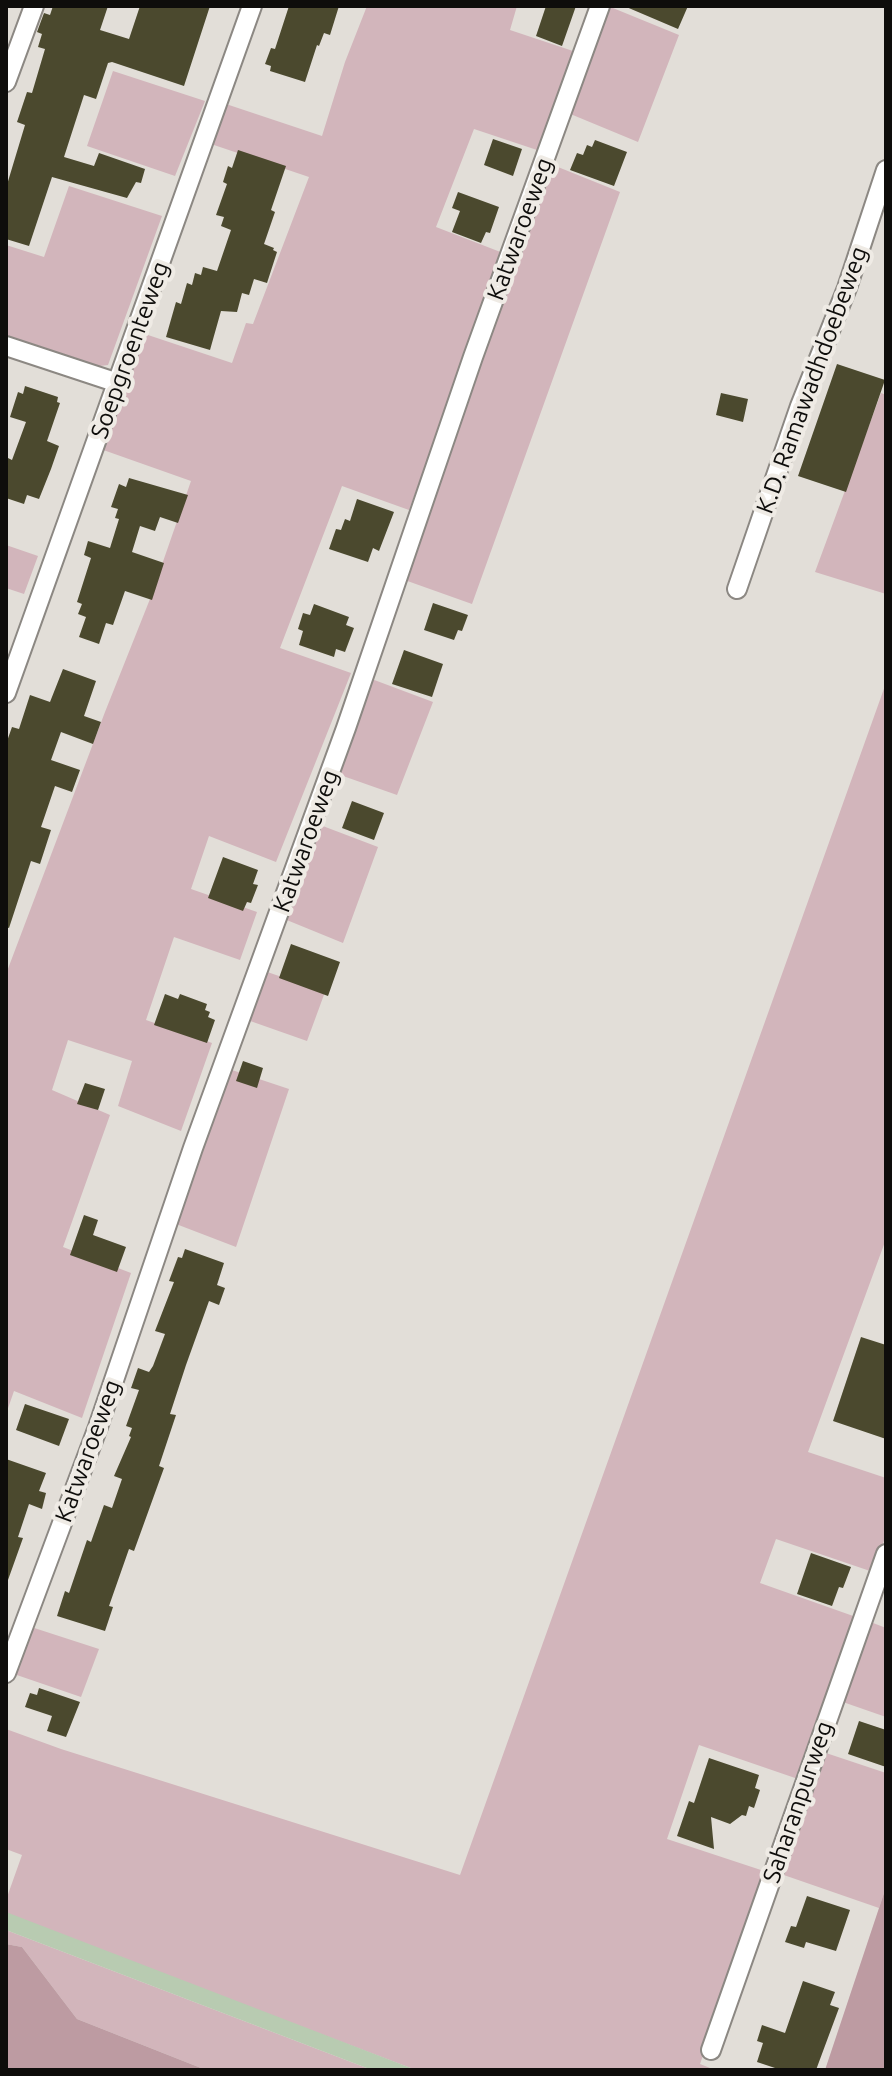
<!DOCTYPE html>
<html>
<head>
<meta charset="utf-8">
<style>
  body { margin:0 }
  #map { position:relative; width:892px; height:2076px; overflow:hidden; background:#e2ded8; font-family:Ubuntu,sans-serif }
  canvas { display:block }
  .frame { position:absolute; inset:0; border:8px solid #0e0d0b; pointer-events:none }
</style>
</head>
<body>
<div id="map">
<canvas width="892" height="2076"></canvas>
<div class="frame"></div>
</div>
<script>
const ctx = document.querySelector('canvas').getContext('2d');
ctx.lineJoin = 'round';
function fillPath(path, color) {
  ctx.fillStyle = color;
  ctx.fill(path, 'evenodd');
}
function stroke(path, color, width, dash) {
  ctx.strokeStyle = color;
  ctx.lineWidth = width;
  ctx.lineCap = dash ? 'butt' : 'round';
  ctx.setLineDash(dash || []);
  ctx.stroke(path);
}
function drawText(font, color, halo, rows, align = 'center') {
  ctx.font = font + ' Ubuntu,sans-serif';
  ctx.lineWidth = 8;
  ctx.setLineDash([]);
  ctx.textBaseline = 'middle';
  ctx.strokeStyle = halo;
  ctx.fillStyle = color;
  for (const [text, x, y, turn = 0] of rows) {
    ctx.save();
    ctx.translate(x, y);
    ctx.rotate((+turn || 0) * Math.PI / 180);
    ctx.textAlign = isNaN(turn) ? turn : align;
    if (halo) ctx.strokeText(text, 0, 0);
    ctx.fillText(text, 0, 0);
    ctx.restore();
  }
}
fillPath(new Path2D(`
  M367,6H517L510,30L573,51L537,150L474,129L436,227L503,253L409,510L342,486L280,648L351,673L276,862L209,836L191,889L257,912L240,960L174,937L146,1020L212,1043L181,1131L118,1106L132,1061L68,1040L52,1090L110,1115L63,1247L131,1273L82,1418L14,1391L6,1414V974L105,712L150,599L191,481L92,446L133,330L232,363L246,323L253,324L309,177L211,144L226,104L322,136L345,62Z
  M608,6L679,35L638,142L568,113Z
  M113,71L205,101L175,176L87,146Z
  M548,163L620,192L472,604L399,578Z
  M69,186L162,216L108,365L92,367L6,336V245L44,257Z
  M881,393L886,395V594L815,572Z
  M6,545L38,556L24,594L6,588Z
  M361,675L433,702L397,795L326,770Z
  M886,683V1239L808,1452L886,1478V1535L873,1572L776,1539L760,1583L856,1617L798,1779L699,1745L667,1839L767,1872L700,2064L715,2070H416L6,1915V1900L22,1855L6,1849V1729L61,1749L460,1875Z
  M307,820L378,847L343,943L272,914Z
  M253,967L325,992L307,1041L236,1016Z
  M217,1065L289,1089L236,1247L163,1219Z
  M868,1621L886,1628V1717L840,1701Z
  M25,1625L99,1649L81,1697L8,1672Z
  M820,1751L886,1773V1887L879,1908L778,1873Z
  M6,1930L372,2070H206L77,2019L22,1947L6,1944Z`), '#d2b5bb');
fillPath(new Path2D(`
  M886,1887V2070H825Z
  M6,1944L22,1947L77,2019L206,2070H6Z`), '#bd9ba2');
fillPath(new Path2D(`
  M6,1912L416,2070H372L6,1930Z`), '#b8cbb1');
fillPath(new Path2D(`
  M53,6H108L100,30L129,39L140,6H210L184,86L112,62L108,63L96,99L84,95L64,157L94,166L99,153L145,169L141,183L136,182L127,198L52,177L29,246L6,239V188L25,125L17,122L27,92L32,93L45,49L38,47L42,34L37,32L44,13L50,15Z
  M289,6H339L330,35L324,33L319,46L317,45L305,82L270,71L271,66L265,64L271,48L275,49Z
  M546,6H576L562,46L536,36Z
  M624,6H688L678,29Z
  M493,139L522,149L513,176L484,165Z
  M595,140L627,152L614,186L570,170L577,153L583,155L587,145L592,147Z
  M238,150L286,166L271,210L275,212L264,244L274,248L273,250L277,252L267,283L254,279L249,295L242,293L237,312L221,311L210,350L166,337L176,302L181,304L187,283L192,285L195,273L201,275L203,267L217,271L231,230L221,226L224,217L216,215L227,184L223,182L228,166L232,168Z
  M458,192L499,207L490,233L486,232L481,243L452,232L460,211L452,208Z
  M837,364L885,380L846,492L798,476Z
  M25,386L58,397L57,402L60,403L47,441L59,446L51,469L39,499L27,495L24,504L6,498V457L12,460L26,422L10,417L18,392L23,394Z
  M721,393L748,399L743,422L716,415Z
  M129,478L188,495L178,523L160,517L155,531L140,526L132,552L164,563L152,600L125,591L113,625L106,623L99,644L79,637L86,617L78,614L82,604L77,602L91,558L84,555L88,541L110,548L119,519L115,518L118,509L111,507L119,484L126,487Z
  M357,499L394,512L379,551L373,548L368,562L329,549L336,529L341,530L345,519L350,521Z
  M433,603L468,615L462,631L458,630L454,640L424,630Z
  M314,604L349,617L346,625L354,628L345,652L336,649L334,657L299,645L303,631L298,629L303,613L310,615Z
  M404,650L443,664L432,697L392,684Z
  M63,669L96,681L84,716L101,722L93,744L61,732L51,760L80,770L72,792L55,786L41,827L51,830L40,864L31,861L9,928L6,927V744L12,727L19,729L30,695L50,702Z
  M352,801L384,813L374,840L342,828Z
  M223,857L258,870L253,884L258,885L251,903L247,902L243,911L208,898Z
  M291,944L340,962L328,996L279,978Z
  M165,994L178,999L180,994L207,1004L205,1010L210,1012L208,1017L215,1020L207,1043L154,1025Z
  M243,1061L263,1068L257,1088L236,1081Z
  M85,1083L105,1089L98,1110L77,1104Z
  M84,1215L98,1220L93,1235L126,1247L117,1272L70,1255Z
  M185,1249L224,1263L217,1285L225,1288L219,1305L209,1301L186,1365L170,1414L176,1415L159,1466L164,1468L134,1551L129,1549L109,1606L113,1607L105,1631L57,1616L65,1591L69,1593L87,1540L91,1542L104,1505L112,1508L122,1479L114,1476L131,1437L129,1436L132,1428L126,1426L139,1390L131,1388L138,1368L149,1372L153,1366L165,1334L155,1331L174,1282L169,1281L178,1257L182,1258Z
  M861,1337L886,1345V1439L833,1421Z
  M25,1404L69,1419L59,1446L16,1430Z
  M6,1459L46,1473L39,1491L46,1493L42,1509L29,1504L18,1537L23,1538L8,1580H6Z
  M811,1553L851,1567L843,1588L839,1587L832,1606L797,1594Z
  M39,1688L80,1702L66,1737L47,1731L52,1716L25,1707L30,1693L37,1695Z
  M859,1721L886,1730V1767L848,1754Z
  M709,1758L759,1775L755,1788L760,1790L754,1808L749,1806L746,1816L742,1815L730,1824L711,1817L714,1849L677,1836L689,1801L694,1803Z
  M807,1896L850,1910L836,1951L806,1942L804,1948L785,1942L791,1926L796,1927Z
  M803,1981L835,1992L830,2005L839,2008L816,2070H781L757,2062L763,2043L757,2041L762,2025L785,2033Z`), '#4b492e');
const minor = new Path2D(`
  M6,82L34,6
  M6,346L118,383
  M737,589L800,406L847,288L886,170
  M6,693L252,6
  M6,1673L98,1427L193,1148L346,728L473,357L600,6
  M711,2050L886,1554`);
stroke(minor, '#8c8883', 22);
stroke(minor, '#fff', 18);
drawText('24px', '#0e0d0b', '#efebe5', [
  ["Katwaroeweg",520,229,-70],
  ["Soepgroenteweg",130,350,-70],
  ["K.D. Ramawadhdoebeweg",812,380,-70],
  ["Katwaroeweg",306,841,-70],
  ["Katwaroeweg",88,1451,-70],
  ["Saharanpurweg",798,1802,-71]
]);
</script>
</body>
</html>
